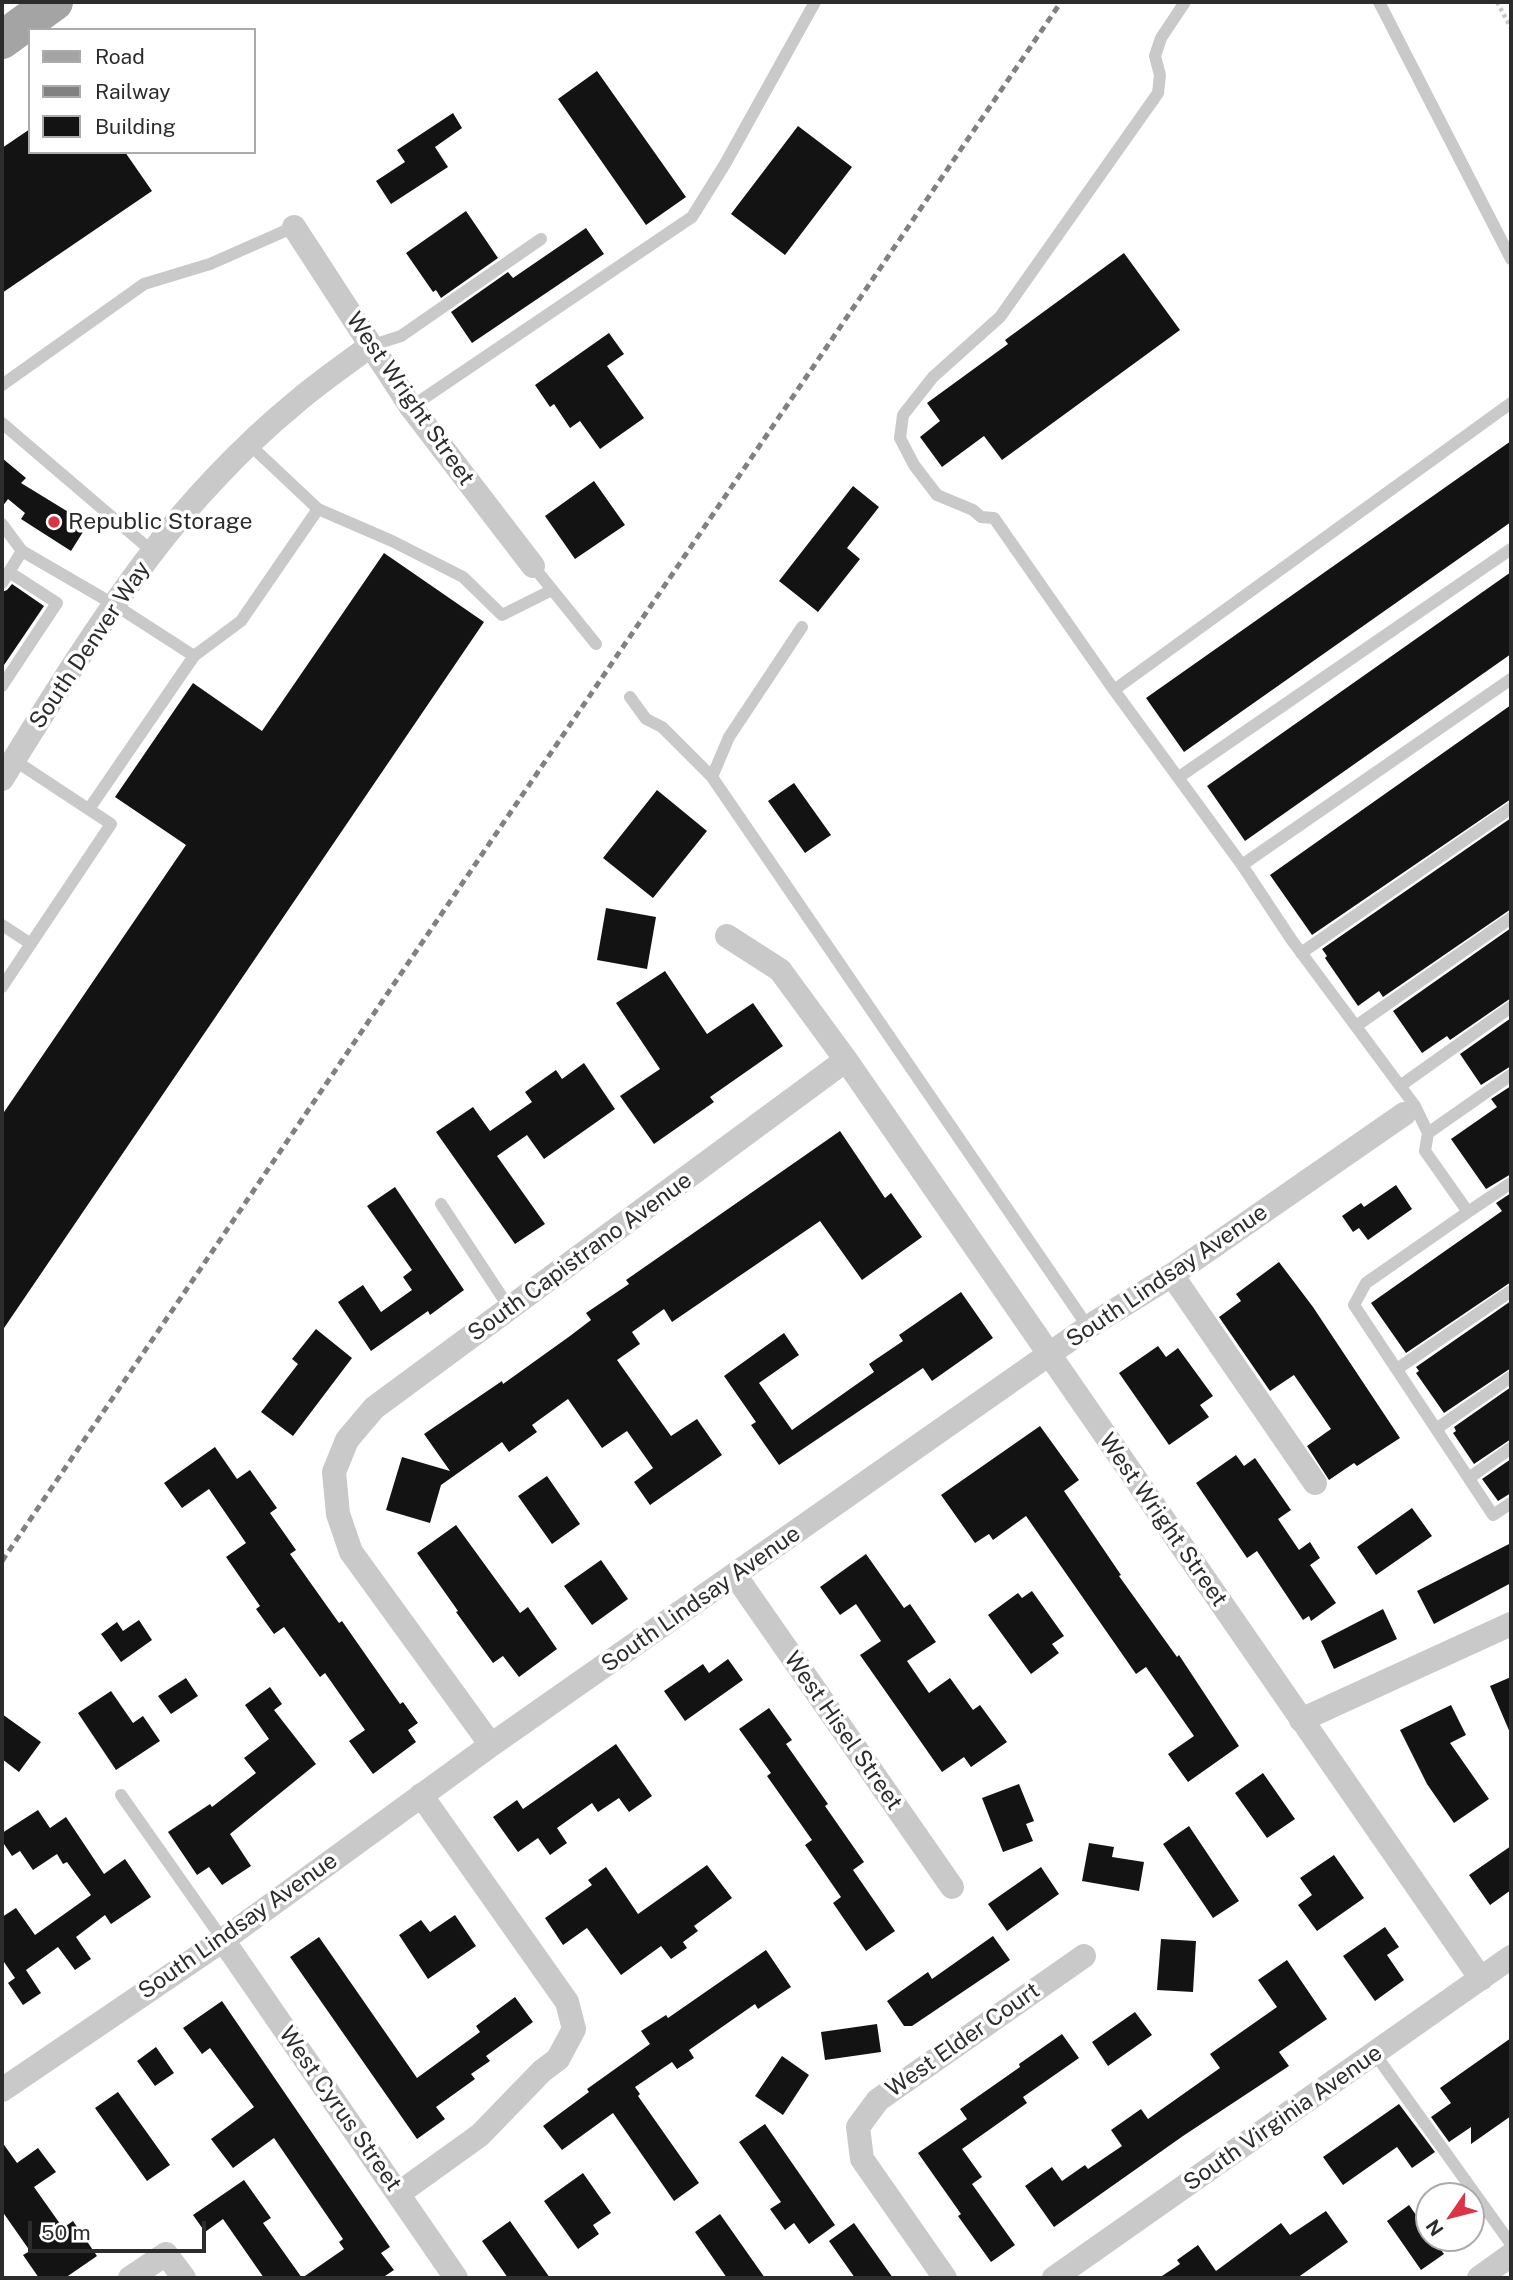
<!DOCTYPE html>
<html>
<head>
<meta charset="utf-8">
<style>
  body { margin:0 }
  #map { position:relative; width:1513px; height:2280px; overflow:hidden; background:#fff; font-family:"Public Sans",sans-serif }
  canvas { display:block }
  .frame { position:absolute; inset:0; border:4px solid #2c2c2c; pointer-events:none }
  .legend { position:absolute; left:28px; top:28px; width:228px; height:126px; box-sizing:border-box; background:#fff; border:2px solid #ababab; margin:0; padding:9px 12px; list-style:none; font-size:21px; color:#2c2c2c }
  .legend li { display:flex; align-items:center; gap:14px; height:35px }
  .legend b { width:35px; border:2px solid #ababab }
  .north { position:absolute; left:1415px; top:2182px; width:70px; height:70px; box-sizing:border-box; background:#fff; border:2px solid #ababab; border-radius:50%; rotate:235deg; font-size:19px; font-weight:700; line-height:28px; text-align:center; color:#2c2c2c }
  .north::after { content:''; display:block; margin:auto; width:24px; height:32px; background:#dc3445; clip-path:polygon(50% 0,100% 100%,50% 72%,0 100%) }
  .scale { position:absolute; left:28px; top:2221px; width:178px; height:32px; box-sizing:border-box; border:4px solid #2c2c2c; border-top:0; padding-left:9px; font-size:21px; line-height:24px; white-space:nowrap; color:#2c2c2c; -webkit-text-stroke:5px #fff; paint-order:stroke }
</style>
</head>
<body>
<div id="map">
<canvas width="1513" height="2280"></canvas>
<div class="frame"></div>
<ul class="legend">
<li><b style="height:9px;background:#a4a4a4"></b>Road</li>
<li><b style="height:9px;background:#818181"></b>Railway</li>
<li><b style="height:19px;background:#131313"></b>Building</li>
</ul>
<div class="north">N</div>
<div class="scale">50 m</div>
</div>
<script>
const ctx = document.querySelector('canvas').getContext('2d');
ctx.lineJoin = 'round';
function fillPath(path, color) {
  ctx.fillStyle = color;
  ctx.fill(path, 'evenodd');
}
function stroke(path, color, width, dash) {
  ctx.strokeStyle = color;
  ctx.lineWidth = width;
  ctx.lineCap = dash ? 'butt' : 'round';
  ctx.setLineDash(dash || []);
  ctx.stroke(path);
}
function drawText(font, color, halo, rows, align = 'center') {
  ctx.font = font + ' "Public Sans",sans-serif';
  ctx.lineWidth = 7;
  ctx.setLineDash([]);
  ctx.textBaseline = 'middle';
  ctx.strokeStyle = halo;
  ctx.fillStyle = color;
  for (const [text, x, y, turn = 0] of rows) {
    ctx.save();
    ctx.translate(x, y);
    ctx.rotate((+turn || 0) * Math.PI / 180);
    ctx.textAlign = isNaN(turn) ? turn : align;
    if (halo) ctx.strokeText(text, 0, 0);
    ctx.fillText(text, 0, 0);
    ctx.restore();
  }
}
fillPath(new Path2D(`
  M597,71L686,197L646,225L558,99Z
  M453,113L462,128L435,147L448,167L391,204L376,181L405,162L397,150Z
  M798,126L852,167L785,255L731,214Z
  M30,129V152H125L152,191L2,293V148Z
  M466,211L498,258L441,298L436,290L433,292L406,253Z
  M586,228L604,254L472,343L451,312L508,272L513,278Z
  M1124,253L1180,330L1002,460L984,436L942,467L920,437L940,421L927,403L1008,344L1005,340Z
  M609,333L624,354L607,366L644,418L600,449L580,421L570,428L554,404L550,407L535,385Z
  M1511,441V522L1184,752L1146,698Z
  M2,458L26,478L21,483L88,524L71,551L21,519L25,513L8,499L2,507Z
  M594,481L625,525L575,559L545,516Z
  M853,486L879,507L847,548L860,559L818,612L779,581Z
  M384,553L484,622L2,1331V1115L186,845L115,797L193,683L262,731Z
  M1511,572V654L1245,841L1207,786Z
  M12,584L44,606L2,668V592L7,590Z
  M1511,705V799L1312,935L1270,875Z
  M794,783L831,835L805,853L768,801Z
  M657,790L707,831L653,898L603,858Z
  M1511,818V909L1383,997L1379,991L1358,1006L1325,958L1327,956L1322,949Z
  M606,908L656,917L647,969L597,960Z
  M1511,928V998L1450,1040L1447,1036L1422,1053L1393,1011Z
  M665,971L707,1034L753,1003L783,1046L710,1097L714,1102L654,1144L620,1096L660,1069L616,1003Z
  M1511,1018V1066L1481,1085L1460,1054Z
  M584,1063L615,1109L544,1159L527,1135L497,1156L545,1224L515,1244L436,1132L473,1107L490,1131L532,1102L525,1092L556,1070L562,1079Z
  M1511,1086V1174L1486,1189L1451,1139L1497,1107L1491,1099Z
  M840,1131L885,1198L891,1193L922,1237L862,1280L820,1221L672,1322L664,1309L632,1332L640,1344L617,1360L671,1436L697,1419L722,1455L650,1505L634,1482L653,1468L627,1431L602,1448L568,1399L532,1425L537,1432L509,1452L502,1442L441,1485L430,1523L386,1510L402,1457L450,1471L424,1434L502,1381L503,1384L570,1336L591,1320L586,1313L629,1284L626,1280Z
  M1396,1185L1412,1209L1368,1240L1359,1228L1353,1232L1342,1216L1361,1203L1364,1207Z
  M395,1187L464,1290L430,1315L428,1311L371,1351L338,1302L363,1285L381,1312L412,1290L403,1277L412,1270L367,1206Z
  M1511,1193V1282L1406,1353L1371,1303L1502,1211L1496,1203Z
  M1279,1262L1313,1307L1400,1438L1357,1466L1354,1463L1329,1480L1307,1446L1331,1429L1294,1375L1270,1391L1219,1317L1241,1301L1236,1294Z
  M961,1292L993,1338L932,1381L923,1368L779,1465L751,1425L756,1422L724,1376L784,1333L799,1355L759,1383L792,1430L874,1372L869,1364L903,1341L899,1335Z
  M1511,1301V1368L1444,1413L1416,1373L1419,1371L1416,1367Z
  M316,1329L352,1358L293,1436L261,1412L298,1364L292,1359Z
  M1158,1346L1166,1357L1178,1348L1213,1396L1200,1405L1209,1417L1169,1445L1119,1373Z
  M1511,1387V1439L1474,1464L1453,1433L1456,1431L1454,1427Z
  M1040,1426L1079,1480L1064,1491L1121,1575L1119,1576L1177,1657L1179,1655L1239,1746L1188,1782L1168,1754L1194,1736L1146,1667L1136,1674L1026,1516L993,1540L989,1534L975,1543L941,1495Z
  M215,1447L237,1479L250,1470L277,1508L270,1513L296,1550L290,1554L339,1623L342,1621L400,1704L403,1702L418,1723L408,1730L416,1742L373,1774L349,1741L365,1730L325,1673L320,1677L284,1627L274,1634L256,1609L260,1606L226,1557L246,1543L209,1489L182,1508L164,1483Z
  M1236,1455L1244,1466L1255,1458L1291,1510L1278,1519L1299,1550L1310,1542L1320,1558L1310,1565L1336,1603L1311,1621L1309,1616L1303,1620L1257,1551L1247,1558L1196,1483Z
  M1511,1459V1493L1498,1501L1482,1479Z
  M547,1476L580,1524L552,1544L518,1496Z
  M1412,1508L1432,1536L1376,1575L1357,1547Z
  M456,1525L520,1613L528,1607L557,1649L519,1677L503,1656L493,1663L456,1612L458,1611L417,1553Z
  M1511,1543V1583L1434,1624L1417,1591Z
  M866,1554L904,1608L910,1604L936,1642L907,1661L929,1693L950,1678L973,1710L980,1705L1007,1742L971,1767L964,1757L942,1772L860,1655L881,1641L856,1604L840,1615L820,1587Z
  M601,1560L628,1599L592,1625L564,1586Z
  M1032,1591L1064,1636L1052,1644L1059,1653L1031,1674L988,1615L1018,1593L1022,1598Z
  M1383,1609L1397,1639L1334,1669L1321,1641Z
  M139,1620L152,1640L121,1662L101,1634L117,1622L123,1631Z
  M728,1659L743,1680L685,1721L664,1691L703,1664L709,1673Z
  M1511,1677V1735L1490,1686Z
  M186,1678L198,1696L171,1714L158,1696Z
  M270,1687L282,1704L274,1710L316,1764L230,1834L251,1866L222,1885L209,1867L197,1875L168,1832L210,1804L212,1807L256,1773L244,1758L269,1739L245,1705Z
  M111,1691L133,1723L143,1716L160,1741L116,1770L78,1713Z
  M1451,1705L1466,1735L1450,1743L1489,1799L1454,1823L1427,1784L1400,1730Z
  M769,1708L792,1740L786,1744L828,1804L825,1806L864,1862L853,1870L895,1931L866,1951L833,1903L841,1897L805,1845L812,1840L767,1776L771,1773L739,1729Z
  M2,1714L41,1742L19,1772L2,1759Z
  M616,1744L652,1796L629,1812L619,1798L598,1812L592,1803L557,1828L567,1843L550,1855L538,1838L518,1852L493,1817L517,1800L523,1809Z
  M1263,1773L1295,1819L1267,1838L1235,1793Z
  M1019,1784L1034,1821L1026,1824L1033,1841L1003,1852L982,1798Z
  M38,1810L50,1828L66,1817L104,1874L125,1859L151,1897L111,1924L105,1915L76,1937L91,1959L75,1970L58,1947L26,1970L41,1993L23,2005L8,1983L15,1978L2,1959V1917L16,1908L35,1935L91,1895L67,1862L63,1864L57,1854L33,1870L20,1851L12,1856L2,1841V1833Z
  M1189,1826L1239,1901L1213,1918L1163,1844Z
  M1089,1843L1114,1847L1112,1857L1144,1862L1139,1891L1082,1881Z
  M1511,1846V1890L1490,1905L1469,1875Z
  M1334,1855L1364,1898L1317,1931L1298,1905L1312,1895L1300,1878Z
  M707,1865L732,1898L694,1926L698,1931L683,1942L687,1948L671,1959L661,1946L621,1975L587,1928L563,1945L545,1918L592,1885L588,1880L606,1867L638,1914Z
  M1041,1867L1059,1894L1007,1931L988,1904Z
  M455,1915L476,1946L428,1979L399,1935L421,1920L430,1932Z
  M1385,1927L1399,1947L1387,1955L1404,1980L1375,2001L1343,1956Z
  M993,1936L1010,1960L912,2026H904L887,2001L928,1972L932,1979Z
  M319,1937L417,2078L480,2032L476,2026L515,1997L533,2022L486,2056L490,2061L471,2074L475,2079L436,2107L445,2119L417,2139L290,1957Z
  M1161,1939L1196,1941L1193,1992L1157,1990Z
  M766,1950L791,1987L758,2009L755,2004L689,2050L694,2058L677,2069L672,2062L635,2087L640,2094L638,2096L699,2183L674,2201L613,2113L562,2150L543,2126L589,2092L587,2089L650,2044L641,2031L666,2015L668,2018Z
  M1287,1960L1327,2019L1279,2052L1289,2066L1183,2136L1054,2227L1025,2186L1052,2167L1062,2181L1085,2165L1088,2169L1122,2146L1111,2130L1141,2109L1148,2119L1220,2068L1210,2054L1277,2007L1258,1980Z
  M222,2001L390,2247L381,2253L394,2270L382,2278H264L223,2219L205,2232L193,2215L244,2180L271,2218L263,2223L302,2278L344,2249L339,2242L343,2239L274,2138L233,2168L211,2139L254,2107L210,2048L202,2054L183,2028Z
  M1135,2012L1152,2035L1108,2066L1092,2042Z
  M877,2024L881,2052L825,2060L821,2032Z
  M1062,2034L1079,2058L1023,2097L1027,2103L962,2149L982,2177L972,2184L1015,2245L991,2262L958,2216L961,2214L918,2153L967,2119L960,2109L1020,2067L1019,2064Z
  M1511,2038V2116L1471,2144V2127L1449,2142L1431,2117L1451,2103L1440,2088Z
  M156,2047L174,2073L155,2086L137,2061Z
  M782,2056L809,2075L783,2115L755,2096Z
  M118,2092L170,2165L147,2181L95,2108Z
  M1399,2104L1435,2152L1412,2168L1397,2147L1343,2185L1323,2157Z
  M765,2124L835,2225L809,2244L794,2223L785,2230L770,2209L781,2202L739,2142Z
  M2,2142L17,2163L38,2148L56,2172L34,2187L63,2228L73,2221L97,2256L65,2278H39L23,2255L30,2251L2,2211Z
  M583,2173L611,2213L593,2225L599,2234L578,2249L544,2201Z
  M1409,2205L1421,2222L1429,2216V2238H1459L1441,2250L1444,2254L1421,2270L1387,2221Z
  M1326,2211L1348,2242L1297,2278H1159L1180,2264L1177,2260L1198,2245L1216,2271L1281,2223L1290,2235Z
  M720,2214L765,2278H727L695,2232Z
  M510,2221L550,2278H508L482,2241Z
  M854,2223L893,2278H855L829,2241Z`), '#131313');
stroke(new Path2D(`
  M1497,2L1511,28`), '#c9c9c9', 4.5, [3.5, 3.5]);
stroke(new Path2D(`
  M1379,2L1511,259
  M370,346L401,336L541,239
  M2,385L144,284L210,264L294,227
  M411,407L692,217L725,164L815,2
  M2,423L153,552
  M318,509L392,541L463,577L502,615L552,590
  M2,524L22,551L115,605L194,656L89,809
  M533,566L596,644
  M2,583L22,551
  M802,627L729,737L712,777L1088,1327
  M194,656L241,621L318,509L250,445
  M2,686L57,603L9,572
  M1114,690L994,518L981,517L973,510L937,495L914,465L900,438L903,415L933,377L1000,317L1158,93L1160,75L1155,56L1161,38L1185,2
  M630,697L646,719L662,727L712,777
  M1179,777L1511,549
  M1242,865L1511,679
  M2,925L31,944
  M1301,953L1511,808
  M2,987L111,824L14,760
  M1356,1026L1511,918
  M1400,1086L1511,1007
  M1415,1106L1428,1133L1425,1151L1468,1212L1366,1283L1354,1305L1493,1515L1511,1503
  M1404,1114L1415,1106L1291,939L1242,865L1114,690L1511,403
  M1428,1133L1511,1075
  M441,1204L510,1309
  M1468,1212L1511,1183
  M1397,1369L1511,1291
  M1436,1429L1511,1377
  M1469,1478L1511,1448
  M121,1795L223,1940
  M1375,2054L1511,2244`), '#c9c9c9', 12);
stroke(new Path2D(`
  M294,227L411,407L533,566
  M2,779C49,703 97,625 151,554C190,502 244,445 294,404C318,383 345,365 370,346
  M727,936L780,970L846,1060L1481,1979
  M1172,1275L1315,1483
  M735,1575L952,1887
  M1301,1720L1511,1624
  M491,1745L351,1552L338,1514L334,1472L347,1440L374,1408L846,1060
  M223,1940L456,2278
  M2,2090L223,1940L491,1745L1088,1327L1172,1275L1404,1114
  M398,2194L480,2135L542,2071L558,2059L574,2029L567,2002L421,1795
  M130,2278L166,2254L184,2278
  M945,2278L862,2159L858,2127L878,2100L1084,1956
  M1054,2278L1511,1957
  M1479,2278L1511,2255`), '#c9c9c9', 24);
stroke(new Path2D(`
  M2,40L54,2`), '#a4a4a4', 38);
stroke(new Path2D(`
  M2,1561L1061,2`), '#818181', 5, [7, 5]);
for (const [x, y, r, color] of [
  [54,522,7,"#dc3445"]
]) {
  const dot = new Path2D();
  dot.arc(x, y, r, 0, 2 * Math.PI);
  ctx.fillStyle = color;
  ctx.fill(dot);
  stroke(dot, '#fff', 2.5);
}
drawText('23px', '#2c2c2c', '#fff', [
  ["West Wright Street",410,399,55],
  ["South Denver Way",90,645,-56],
  ["South Capistrano Avenue",580,1257,-36],
  ["South Lindsay Avenue",1167,1276,-34],
  ["West Wright Street",1163,1520,55],
  ["South Lindsay Avenue",701,1599,-35],
  ["West Hisel Street",843,1731,55],
  ["South Lindsay Avenue",238,1926,-35],
  ["West Elder Court",963,2040,-35],
  ["West Cyrus Street",340,2109,55],
  ["South Virginia Avenue",1283,2118,-35]
]);
drawText('23px', '#2c2c2c', '#fff', [
  ["Republic Storage",68,522]
], 'left');
</script>
</body>
</html>
